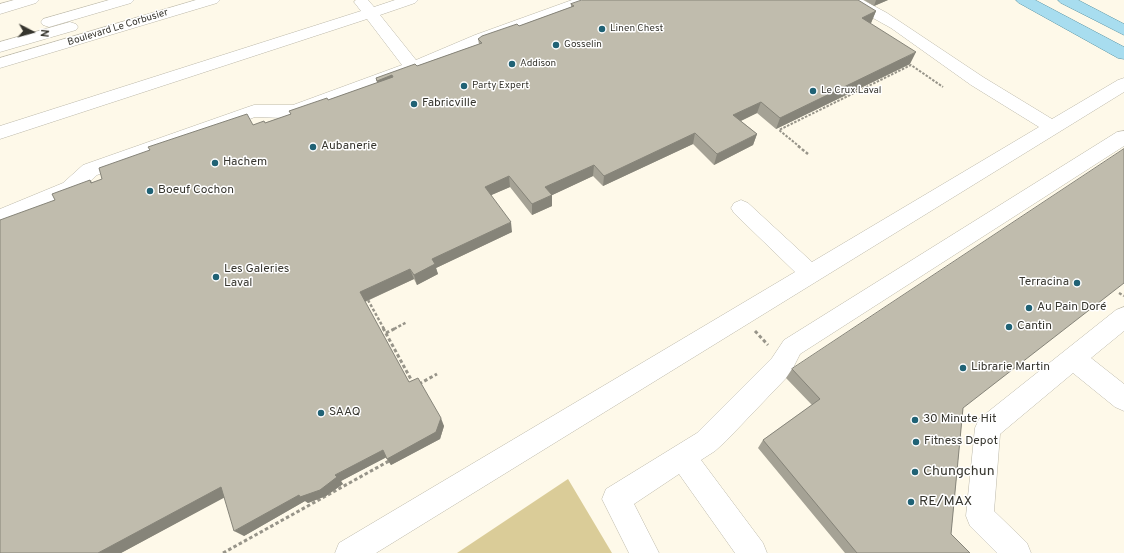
<!DOCTYPE html>
<html>
<head>
<meta charset="utf-8">
<style>
  body { margin:0 }
  #map { position:relative; width:1124px; height:553px; overflow:hidden; background:#fef9e9; font-family:Overpass,sans-serif }
  canvas { display:block }
  .north { position:absolute; left:12px; top:12px; width:40px; height:40px; -webkit-text-stroke:3px #fff; paint-order:stroke; rotate:96deg; font-size:11px; font-weight:700; line-height:16px; text-align:center; color:#36352e }
  .north::after { content:''; display:block; margin:auto; width:14px; height:18px; background:#36352e; clip-path:polygon(50% 0,100% 100%,50% 72%,0 100%) }
</style>
</head>
<body>
<div id="map">
<canvas width="1124" height="553"></canvas>
<div class="north">N</div>
</div>
<script>
const ctx = document.querySelector('canvas').getContext('2d');
ctx.lineJoin = 'round';
function fillPath(path, color) {
  ctx.fillStyle = color;
  ctx.fill(path, 'evenodd');
}
function stroke(path, color, width, dash) {
  ctx.strokeStyle = color;
  ctx.lineWidth = width;
  ctx.lineCap = dash ? 'butt' : 'round';
  ctx.setLineDash(dash || []);
  ctx.stroke(path);
}
function drawText(font, color, halo, rows, align = 'center') {
  ctx.font = font + ' Overpass,sans-serif';
  ctx.lineWidth = 3;
  ctx.setLineDash([]);
  ctx.textBaseline = 'middle';
  ctx.strokeStyle = halo;
  ctx.fillStyle = color;
  for (const [text, x, y, turn = 0] of rows) {
    ctx.save();
    ctx.translate(x, y);
    ctx.rotate((+turn || 0) * Math.PI / 180);
    ctx.textAlign = isNaN(turn) ? turn : align;
    if (halo) ctx.strokeText(text, 0, 0);
    ctx.fillText(text, 0, 0);
    ctx.restore();
  }
}
fillPath(new Path2D(`
  M568,479L612,553H457Z`), '#dacc98');
const minor = new Path2D(`
  M14,0H39L36,3L0,14V4Z
  M109,0H134L131,3L49,27L43,25L41,22L43,19Z
  M196,0H220L217,3L0,68V58Z
  M356,0H368L374,7L395,0H418L415,3L380,15L416,60L475,35L572,0H594L591,3L487,41L451,59L302,114L285,118L255,117L97,175L77,193L0,226V209L63,183L83,165L248,107L254,105H293L402,65L367,19L0,139V126L361,11L354,2Z
  M843,0H863L887,13L983,77L1052,119L1118,80L1124,78V92L376,553H335L339,543L795,272L734,213L731,208L734,203L741,200L748,203L812,262L1039,127L971,85L891,28L846,3Z
  M70,22L76,24L78,27L76,30L0,52V42Z
  M1124,131V146L800,354L790,374L726,441L715,451L701,460L763,543L767,553H735L679,474L634,504L659,553H629L602,499L606,489L697,433L772,358L784,340L1117,132Z
  M1124,307V331L1091,358L1124,384V411L1115,407L1073,373L1000,434L994,511L1027,543L1031,553H997L970,526L966,516L975,428L979,419L1116,310Z`);
const major = new Path2D(`
  M1016,0H1035L1124,47V59L1118,58L1019,3Z
  M1058,0H1078L1124,24V35L1061,3Z`);
stroke(minor, '#bcb8a9', 1);
stroke(major, '#5a94a4', 1);
stroke(new Path2D(`
  M800,147L779,130L911,65L943,87`), '#979489', 2, [2.5, 1.5]);
stroke(new Path2D(`
  M798,146L808,154
  M1119,293L1124,296
  M368,300L384,329
  M394,329L407,322`), '#979489', 2.5, [3, 2]);
stroke(new Path2D(`
  M383,328L413,383
  M755,331L768,345
  M386,333L396,328
  M419,384L437,374
  M223,553L389,461`), '#979489', 3, [3.5, 2.5]);
fillPath(minor, '#fff');
fillPath(major, '#a8ddef');
fillPath(new Path2D(`
  M864,0H888L874,6Z
  M571,4L876,11L871,23H870L910,64L776,129L757,113L741,121L757,134L753,145L714,165L693,144L603,186L593,176L552,195V206L532,215L510,187L491,195L512,232L436,268L438,274L417,285L414,279L365,302L409,382L444,426L440,439L391,465L386,457L341,481L343,484L326,496L308,503L305,501L244,536L224,497L121,553H0L55,200L90,180L93,183L253,125L265,123L291,114L289,111L328,100L377,83L376,78L417,66L479,44L478,39L519,26L571,7Z
  M792,369L963,408L951,534L970,553H845L758,448L763,440L812,405L786,378Z`), '#a5a295');
fillPath(new Path2D(`
  M876,0H888L874,6Z
  M876,11L871,23L857,29L862,18Z
  M916,52L910,64L776,129L780,118Z
  M392,75L395,86L380,92L377,81Z
  M761,102L757,113L730,126L733,115Z
  M695,133L693,144L603,186L604,176Z
  M757,134L753,145L714,165L717,154Z
  M594,165L593,176L546,198L545,187Z
  M509,176L510,187L487,197L485,187Z
  M552,195V206L532,215V204Z
  M511,222L512,232L436,268L438,274L417,285L414,275L432,259Z
  M410,269L414,279L364,302L360,292Z
  M441,418L444,426L440,439L391,465L387,459Z
  M383,450L387,457L341,481L343,484L326,496L308,503L305,501L244,536L234,531L335,475Z
  M221,487L231,494L121,553H98Z`), '#868479');
const building = new Path2D(`
  M582,0H858L876,11L862,18L916,52L780,118L761,102L733,115L757,134L717,154L695,133L604,176L594,165L545,187L552,195L532,204L509,176L485,187L511,222L432,259L435,264L414,275L410,269L360,292L409,382L418,378L441,418L436,432L387,459L383,450L335,475L337,477L320,490L300,497L299,495L234,531L221,487L98,553H0V220L55,200L52,194L90,180L91,183L102,179L99,168L150,150L148,147L247,114L253,125L264,121L265,123L291,114L289,111L327,98L328,100L393,77L392,75L377,81L376,78L415,64L417,66L482,43L478,39L482,36L517,24L519,26L574,6L571,4Z
  M1124,149V283L963,408L951,534L970,553H857L763,440L820,399L792,369Z`);
fillPath(building, '#c0bcad');
stroke(building, '#868479', 1);
for (const [x, y, r, color] of [
  [602,29,4,"#206275"],
  [556,45,4,"#206275"],
  [512,64,4,"#206275"],
  [464,86,4,"#206275"],
  [813,91,4,"#206275"],
  [414,104,4,"#206275"],
  [313,147,4,"#206275"],
  [215,163,4,"#206275"],
  [150,191,4,"#206275"],
  [216,277,4,"#206275"],
  [1077,283,4,"#206275"],
  [1029,308,4,"#206275"],
  [1009,327,4,"#206275"],
  [963,368,4,"#206275"],
  [321,413,4,"#206275"],
  [915,420,4,"#206275"],
  [916,442,4,"#206275"],
  [915,472,4,"#206275"],
  [911,502,4,"#206275"]
]) {
  const dot = new Path2D();
  dot.arc(x, y, r, 0, 2 * Math.PI);
  ctx.fillStyle = color;
  ctx.fill(dot);
  stroke(dot, '#fff', 1.5);
}
drawText('10px', '#36352e', '#fff', [
  ["Boulevard Le Corbusier",118,28,-17]
]);
drawText('10px', '#36352e', '#fff', [
  ["Linen Chest",610,29],
  ["Gosselin",564,45],
  ["Addison",520,64],
  ["Party Expert",472,86],
  ["Le Crux Laval",821,91]
], 'left');
drawText('12px', '#36352e', '#fff', [
  ["Fabricville",422,104],
  ["Aubanerie",321,147],
  ["Hachem",223,163],
  ["Boeuf Cochon",158,191],
  ["Les Galeries",224,270],
  ["Laval",224,284],
  ["Terracina",1069,283,"right"],
  ["Au Pain Doré",1037,308],
  ["Cantin",1017,327],
  ["Librarie Martin",971,368],
  ["SAAQ",329,413],
  ["30 Minute Hit",923,420],
  ["Fitness Depot",924,442]
], 'left');
drawText('14px', '#36352e', '#fff', [
  ["Chungchun",923,472],
  ["RE/MAX",919,502]
], 'left');
</script>
</body>
</html>
